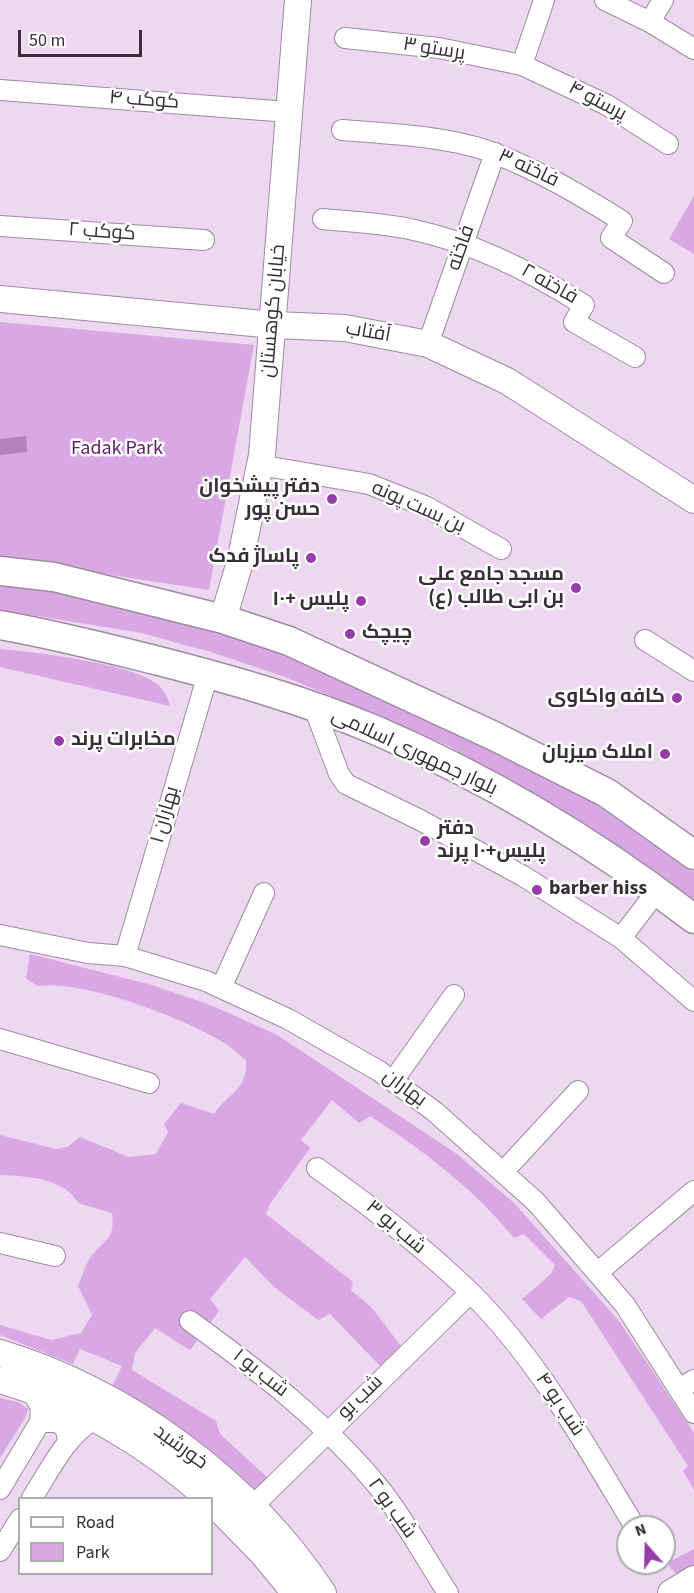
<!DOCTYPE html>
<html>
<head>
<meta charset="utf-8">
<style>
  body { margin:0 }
  #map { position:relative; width:694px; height:1593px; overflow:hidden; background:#edd7f1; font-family:"Source Sans 3",sans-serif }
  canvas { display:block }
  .legend { position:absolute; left:18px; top:1497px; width:195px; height:78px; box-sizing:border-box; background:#fff; border:2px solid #afabaf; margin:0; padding:8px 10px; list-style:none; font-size:18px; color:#372e38 }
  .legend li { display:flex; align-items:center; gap:12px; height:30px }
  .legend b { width:30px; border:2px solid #afabaf }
  .north { position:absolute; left:616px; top:1515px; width:60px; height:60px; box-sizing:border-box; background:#fff; border:2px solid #afabaf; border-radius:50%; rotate:340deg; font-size:16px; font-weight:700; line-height:24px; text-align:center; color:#372e38 }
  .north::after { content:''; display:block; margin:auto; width:21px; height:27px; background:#973da8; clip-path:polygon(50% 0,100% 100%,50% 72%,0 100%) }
  .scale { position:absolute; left:18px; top:30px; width:124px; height:27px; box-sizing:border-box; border:3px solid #372e38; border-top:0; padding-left:8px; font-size:18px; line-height:21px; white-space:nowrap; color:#372e38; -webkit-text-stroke:4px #fff; paint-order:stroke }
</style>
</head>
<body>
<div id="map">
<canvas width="694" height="1593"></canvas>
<ul class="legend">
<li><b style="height:8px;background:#fff"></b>Road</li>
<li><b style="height:16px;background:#d9a7e3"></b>Park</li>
</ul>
<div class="north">N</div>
<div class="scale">50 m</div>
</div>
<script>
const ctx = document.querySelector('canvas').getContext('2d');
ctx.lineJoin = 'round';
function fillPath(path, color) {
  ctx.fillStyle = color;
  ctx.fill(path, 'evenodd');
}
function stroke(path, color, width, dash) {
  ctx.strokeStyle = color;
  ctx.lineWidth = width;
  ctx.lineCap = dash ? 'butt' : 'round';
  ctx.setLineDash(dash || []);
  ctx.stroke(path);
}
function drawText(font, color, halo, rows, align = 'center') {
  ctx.font = font + ' "Source Sans 3",Cairo,sans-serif';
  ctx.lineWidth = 5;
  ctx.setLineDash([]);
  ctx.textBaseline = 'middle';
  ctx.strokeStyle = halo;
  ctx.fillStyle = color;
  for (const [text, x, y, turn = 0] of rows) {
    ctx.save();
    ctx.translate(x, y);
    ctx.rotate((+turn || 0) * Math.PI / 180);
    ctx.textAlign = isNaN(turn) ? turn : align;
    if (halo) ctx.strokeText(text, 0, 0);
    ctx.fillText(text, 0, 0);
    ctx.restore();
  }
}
fillPath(new Path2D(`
  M694,196V254L669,239Z
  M0,322L254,345L209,590L0,558Z
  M0,583L60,591L220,626L367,688L575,789L694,872V902L583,823L449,746L288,678L214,653L142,633L0,610Z
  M0,649C36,652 122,663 151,680C162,686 167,695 170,706L0,667Z
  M30,954L152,985L213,1006L277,1035L457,1154L515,1204L619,1321L694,1433V1490L683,1471L688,1466L581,1301L569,1297L541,1319L522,1299L551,1274L555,1265L524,1234L514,1238C474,1189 423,1150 370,1116L359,1123L332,1100L301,1140L310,1148L270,1204L266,1214L353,1282L351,1290L371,1307L401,1346L381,1367L330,1314L318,1320L274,1287L245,1257L210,1299L219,1311L190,1350L155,1328L135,1353L132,1370L216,1421L220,1434L268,1478L257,1491C209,1450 167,1419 111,1389L122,1366L80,1349L73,1364L0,1335V1325L51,1340L81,1333L92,1315L78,1286C82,1276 86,1262 93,1254C107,1238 115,1238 112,1213L78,1203C65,1178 26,1176 0,1175V1135L56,1149L67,1147L80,1137L129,1157L156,1154L168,1132L164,1124L181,1103L214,1114C229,1092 248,1090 246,1060C238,1054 230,1046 221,1041C181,1017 82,979 37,986L26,978Z
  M0,1398L18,1402L28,1409L25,1418L0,1458Z
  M694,1549V1565L677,1575L667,1563Z`), '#d9a7e3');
fillPath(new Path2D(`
  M26,436L27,452L0,455V439Z`), '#b481be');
const minor = new Path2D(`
  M605,0L650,22L694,49
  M650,22L663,0
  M345,38L439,48L522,65L607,105L668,144
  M522,65L544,0
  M0,90L289,112
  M342,130C389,134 452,136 496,154C540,171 582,196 622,221L611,238L664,273
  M323,219C353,222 384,223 414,230C475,243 532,272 584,305L574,322L635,357
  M0,226L204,240
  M428,344L495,153
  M259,465L369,484L427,507L501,549
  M645,640L694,671
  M314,707L339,774L346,784L420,820L523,876L621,938L694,1001
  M0,935L88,953L125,956L206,981L288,1019L379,1071L434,1111L536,1202L625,1305L694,1413
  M621,938L657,891
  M125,956L208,674
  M221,988L264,893
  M0,1039L149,1083
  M393,1081L454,995
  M317,1168C370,1206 423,1246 470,1292C538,1359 586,1446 635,1527
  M503,1172L578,1091
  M0,1243L55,1256
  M597,1273L694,1191
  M190,1321C259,1371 327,1423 381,1490C406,1522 426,1559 448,1593
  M679,1389L694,1380
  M40,1422H58L66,1429L68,1442
  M0,1489L40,1422L41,1408L31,1390
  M32,1498C50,1470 65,1437 94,1419
  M253,1506L470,1293
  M0,1551L20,1519`);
const tertiary = new Path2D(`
  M0,299L274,325L345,328L428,344L507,381L694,500
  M223,619L240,562L262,455L298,0
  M0,1353C128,1392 249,1481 323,1593
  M0,1380C77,1402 149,1445 208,1498
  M212,1502L263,1554L295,1593
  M671,1593L694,1579`);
const secondary = new Path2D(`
  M0,571L54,577L223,619L289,641L494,736L607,793L694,855
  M0,625C52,634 103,647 155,660C229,679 304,700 375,730C487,778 597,844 694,919`);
stroke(minor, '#9e8aa2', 22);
stroke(tertiary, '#9e8aa2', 28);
stroke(secondary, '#9e8aa2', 31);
stroke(minor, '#fff', 20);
stroke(tertiary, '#fff', 26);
stroke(secondary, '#fff', 28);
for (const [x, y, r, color] of [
  [332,499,6,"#973da8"],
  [311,558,6,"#973da8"],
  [576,588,6,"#973da8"],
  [361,601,6,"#973da8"],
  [350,634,6,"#973da8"],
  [677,698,6,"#973da8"],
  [59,741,6,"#973da8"],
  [665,754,6,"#973da8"],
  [425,841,6,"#973da8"],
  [537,890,6,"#973da8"]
]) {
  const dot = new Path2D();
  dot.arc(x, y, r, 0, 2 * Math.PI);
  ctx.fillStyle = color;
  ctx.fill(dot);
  stroke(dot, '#fff', 2);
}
drawText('20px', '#372e38', '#fff', [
  ["پرستو ۳",434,50,9],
  ["کوکب ۴",144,101,4],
  ["پرستو ۴",597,102,28],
  ["فاخته ۳",528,169,25],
  ["کوکب ۲",102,233,4],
  ["فاخته",462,248,-71],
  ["فاخته ۲",549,285,29],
  ["خیابان کوهستان",274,311,-85],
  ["آفتاب",368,333,10],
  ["بن بست پونه",418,508,24],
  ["بلوار جمهوری اسلامی",414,753,25],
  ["بهاران ۱",166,815,-74],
  ["بهاران",404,1089,36],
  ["شب بو ۳",395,1228,40],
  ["شب بو ۱",260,1374,38],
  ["شب بو",361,1398,-44],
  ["شب بو ۴",559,1405,56],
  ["خورشید",180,1448,36],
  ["شب بو ۲",391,1509,54]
]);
drawText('20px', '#61226d', '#fff', [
  ["Fadak Park",117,450]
]);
drawText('bold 20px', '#372e38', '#fff', [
  ["دفتر پیشخوان",320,488],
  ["حسن پور",320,511],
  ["پاساژ فدک",299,558],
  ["مسجد جامع علی",564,576],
  ["بن ابی طالب (ع)",564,599],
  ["پلیس +۱۰",349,601],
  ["چیچک",362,634,"left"],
  ["کافه واکاوی",665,698],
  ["مخابرات پرند",71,741,"left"],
  ["املاک میزبان",653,754],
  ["دفتر",437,830,"left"],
  ["پلیس+۱۰ پرند",437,853,"left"],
  ["barber hiss",549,890,"left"]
], 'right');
</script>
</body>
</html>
